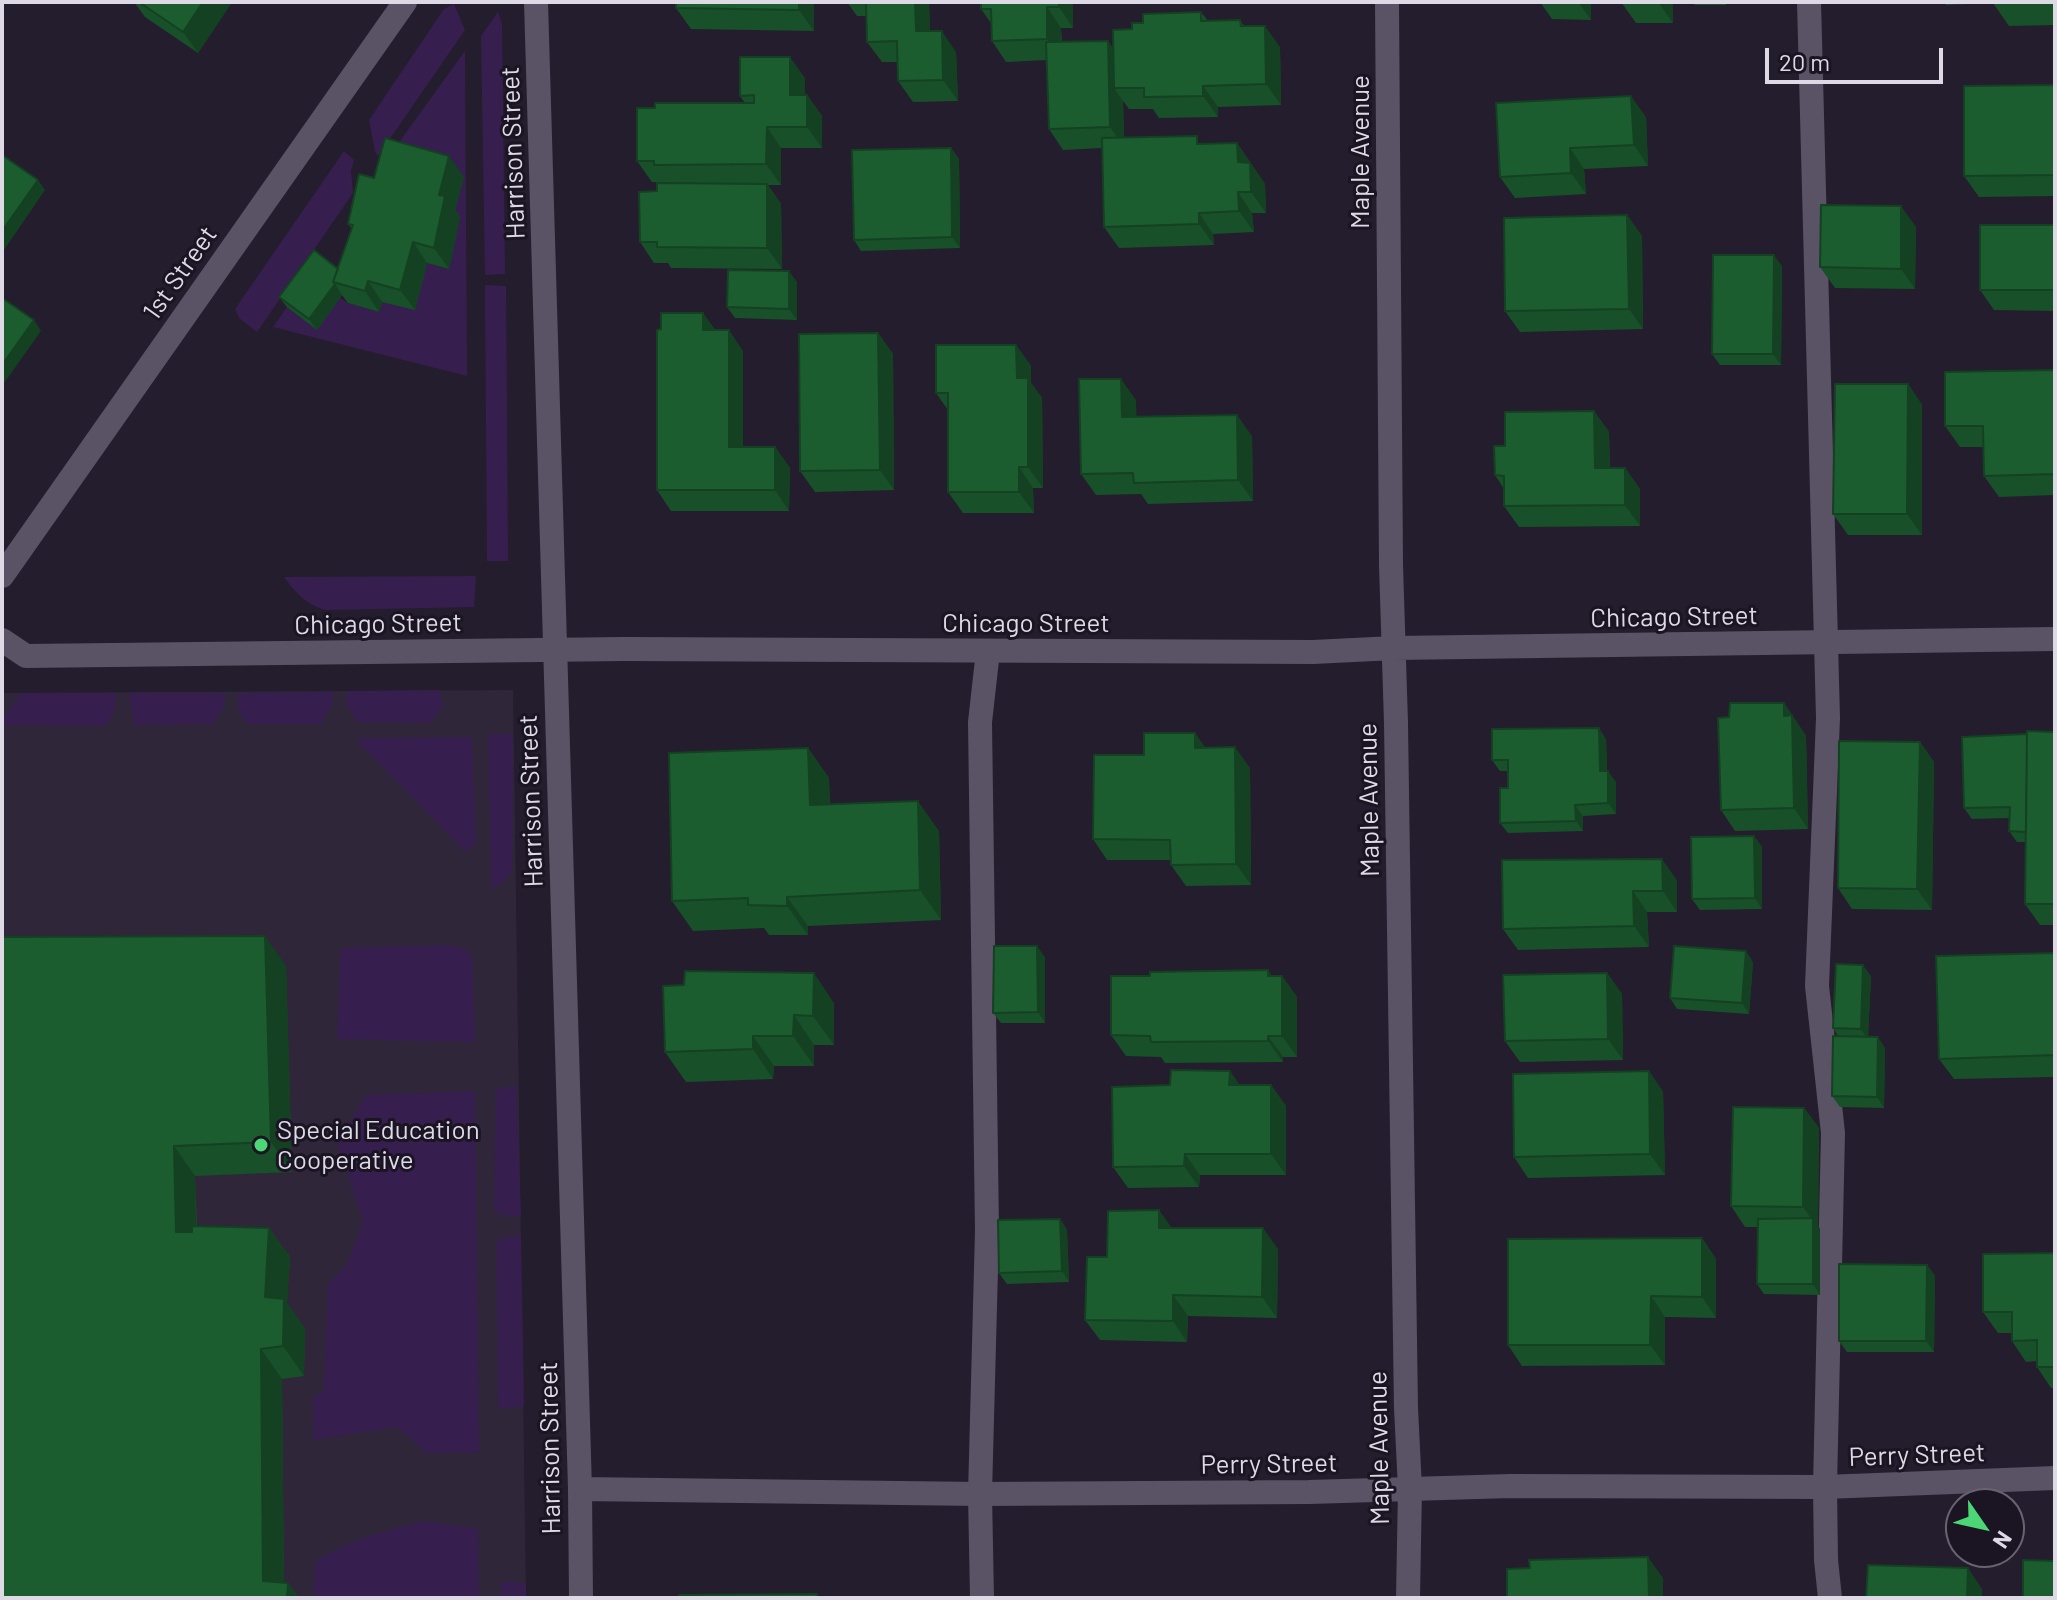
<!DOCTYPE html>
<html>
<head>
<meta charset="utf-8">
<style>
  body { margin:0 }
  #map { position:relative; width:2057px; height:1600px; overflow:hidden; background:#241d2d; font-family:Barlow,sans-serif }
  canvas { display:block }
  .frame { position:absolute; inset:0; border:4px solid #dedae5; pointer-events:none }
  .north { position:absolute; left:1945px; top:1488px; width:80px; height:80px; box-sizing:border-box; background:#1a1423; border:2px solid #686371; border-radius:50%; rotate:124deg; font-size:22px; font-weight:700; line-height:32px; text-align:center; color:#dedae5 }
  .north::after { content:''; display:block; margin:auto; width:28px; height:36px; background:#4dd676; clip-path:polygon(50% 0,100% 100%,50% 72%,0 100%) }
  .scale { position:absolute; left:1765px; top:48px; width:178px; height:36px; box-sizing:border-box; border:4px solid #dedae5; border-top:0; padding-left:10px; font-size:24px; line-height:28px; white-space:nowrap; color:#dedae5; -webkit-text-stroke:6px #1a1423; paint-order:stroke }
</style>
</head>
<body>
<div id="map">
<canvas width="2057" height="1600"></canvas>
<div class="frame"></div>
<div class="north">N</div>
<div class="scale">20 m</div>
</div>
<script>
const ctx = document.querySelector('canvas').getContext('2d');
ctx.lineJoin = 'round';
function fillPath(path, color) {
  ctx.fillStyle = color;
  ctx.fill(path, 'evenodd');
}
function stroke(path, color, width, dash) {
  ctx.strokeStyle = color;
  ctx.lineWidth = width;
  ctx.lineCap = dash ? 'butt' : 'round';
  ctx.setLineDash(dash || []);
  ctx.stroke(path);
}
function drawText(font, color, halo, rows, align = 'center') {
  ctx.font = font + ' Barlow,sans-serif';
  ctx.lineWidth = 6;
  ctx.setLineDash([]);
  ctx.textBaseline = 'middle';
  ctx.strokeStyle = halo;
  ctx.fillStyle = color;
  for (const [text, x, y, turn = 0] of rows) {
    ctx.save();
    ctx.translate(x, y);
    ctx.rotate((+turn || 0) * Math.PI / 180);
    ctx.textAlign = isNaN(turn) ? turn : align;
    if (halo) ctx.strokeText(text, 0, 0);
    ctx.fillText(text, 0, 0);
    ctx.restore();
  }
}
fillPath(new Path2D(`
  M513,690L526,1598H2V693Z`), '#2f263a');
fillPath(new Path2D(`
  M454,4L465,30L378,156L375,152L369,120L444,9Z
  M498,12L502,24L505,274L485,275L481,36Z
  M465,51L467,376L273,327L287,307L340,298L348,303L379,312L382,302L427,263L447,269L460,218L381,167Z
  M344,151L354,160L351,171L353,193L257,332L239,318L235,309Z
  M485,285L506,286L508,561H487Z
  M476,576L474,607L327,610C307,606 296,593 284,577Z
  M439,690L443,705L431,723L357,722L346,703L348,691Z
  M333,692L332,704L321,724H247L238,709V693Z
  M21,693H116L115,710L106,726L2,725V721Z
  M129,693H225L224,707L212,724L134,725Z
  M488,734H513L512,871L500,885L491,888Z
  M472,737L476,843L466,852L359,743V738Z
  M449,945L462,948L472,955L475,1042L337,1039L341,948Z
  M516,1086L521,1216L511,1217L494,1211L496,1089Z
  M475,1091L479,1452L427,1453L397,1427L314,1440L312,1399L324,1390L328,1284L348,1263L363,1221L337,1143L366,1095Z
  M521,1235L524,1406L498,1409L496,1241L510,1236Z
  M424,1521L478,1529L479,1598H320L313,1590L316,1561C349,1540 386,1531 424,1521Z
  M501,1582L526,1583V1598H501Z`), '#361f4e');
stroke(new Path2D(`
  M1809,2L1828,718L1817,986L1833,1133L1825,1487L1826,1560L1830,1598
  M982,1598L980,1494L987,1231L980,722L988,651`), '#5a5365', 24);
stroke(new Path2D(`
  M536,2L580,1489L581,1598
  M1387,2L1391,565L1396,723L1406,1408L1410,1489L1408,1598
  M2,640L26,656L625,649L1313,652L1394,648L2055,639
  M580,1489L980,1494L1309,1492L1511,1486L1825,1487L2055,1478`), '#5a5365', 24);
stroke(new Path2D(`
  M2,576L405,2`), '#5a5365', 24);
fillPath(new Path2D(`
  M134,2H232L198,53L145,17Z
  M676,2H814V31L691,29L676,8Z
  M847,2H929L930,31L956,52L958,101L913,102L898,81L897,62H882L867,42V16H857Z
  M981,2H1073V28H1061L1062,42L1113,48L1132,29L1143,23L1201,12L1208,21L1240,20L1244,26L1280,47L1281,105L1218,107V117L1159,118L1153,109H1129L1123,101L1124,137L1203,144L1237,143L1265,184L1266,213H1252L1254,232L1213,234L1214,245L1119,248L1104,227L1102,148L1063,150L1049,129L1047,60L1006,62L992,41L991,23L981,9Z
  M1540,2H1591V20L1552,19Z
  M1621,2H1673V23H1636Z
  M1693,2H1726V5H1695Z
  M1944,2H2055V25L2009,26L1993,3L1946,5Z
  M805,78V95H807L822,116V148H781V185H768L781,204L782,269L671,268L668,263H654L640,242L657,191L667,183L666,182H652L637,161L655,108L745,103L740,96Z
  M2055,85V196L1979,197L1964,176Z
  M1646,117L1648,166L1584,169L1586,194L1515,198L1500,177Z
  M951,148L959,159L960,248L861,251L854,240Z
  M464,177L455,210L460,217L449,269L427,263L415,310L382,302L379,312L348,303L342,295L317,330L287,307L279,297L338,269L352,229L348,224L374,178Z
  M1627,215L1642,236L1643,329L1520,332L1505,311Z
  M2055,225V311L1994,310L1980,290Z
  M1916,227L1915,289L1835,288L1820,267Z
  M1782,266L1781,365H1720L1712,354Z
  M797,282V320L735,318L727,307Z
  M703,313L715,330L743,351V447H775L790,468L789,511H671L657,490L661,329Z
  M878,333L893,354L894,490L815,492L800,471Z
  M1016,345L1031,366V383L1042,398L1043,488H1033L1034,513H963L948,492V410L936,393Z
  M2055,370V495L1999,497L1984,476V447H1960L1945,426Z
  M1908,384L1922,405V535H1848L1833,514Z
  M1136,400V417L1252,436L1253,501L1148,504L1141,494L1096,495L1081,474Z
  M1594,411L1609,432L1610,468H1625L1640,489V526L1519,527L1504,506V489L1495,475L1505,446Z
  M1784,703L1806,736L1808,829L1735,831L1721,810L1729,717Z
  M2055,732V925H2040L2025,904L2026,842H2017L2009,831L2010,818L1972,819L1964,808L2027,734Z
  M1195,733L1205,748L1250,768L1251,885L1186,886L1171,865V860H1107L1093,839L1144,755Z
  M1606,739L1607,771L1616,782V814L1583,816V831L1508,833L1500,823L1508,788V771H1500L1492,760Z
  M1920,742L1934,762L1932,910L1852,909L1838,888Z
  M808,748L829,778L830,804L939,831L941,920L808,926V935H769L764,928L693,931L672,901Z
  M1754,836L1762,847V909L1700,910L1692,899Z
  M1502,860L1677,880V912H1647L1649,947L1518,950L1503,929Z
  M2,937L286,966L292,1172L195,1176L197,1226L269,1228L290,1257L287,1303L305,1329L304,1376L282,1379L284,1583H288L299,1598H2Z
  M2055,953V1077L1954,1079L1939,1059Z
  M1045,957V1023H1001L993,1013Z
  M1753,962L1749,1014L1677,1009L1670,998Z
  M1607,973L1622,994L1623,1060L1520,1062L1505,1041Z
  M1273,976H1282L1297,997V1057H1283V1062L1165,1063L1161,1057L1126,1056L1111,1035Z
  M1871,976L1868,1037L1885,1048L1884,1108L1840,1107L1832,1096L1838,1036L1833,1028Z
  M834,1003V1045H814V1066H774L773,1079L686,1082L665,1052Z
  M1649,1071L1663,1092L1665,1175L1528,1178L1514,1157Z
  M1240,1085H1271L1286,1106V1175H1200L1199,1187L1128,1188L1113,1167Z
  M1804,1108L1819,1128L1818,1225L1820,1229V1295L1764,1294L1757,1284L1758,1227H1745L1731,1206Z
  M1060,1219L1067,1230L1069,1282L1007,1284L999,1273Z
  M1171,1228L1278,1249L1277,1318L1188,1316L1187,1342L1100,1340L1085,1320L1107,1257Z
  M1702,1238L1716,1259V1318L1665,1317V1365L1522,1366L1508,1345Z
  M2055,1253V1388H2051L2037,1367V1361L2026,1362L2012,1341V1333H1998L1983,1312Z
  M1927,1265L1935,1276L1934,1352H1847L1839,1341Z`), '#185029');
fillPath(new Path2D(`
  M203,2H232L198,53L183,32Z
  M799,2H814V31L799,10Z
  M915,2H929L931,52L916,31Z
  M1059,2H1073V28L1059,7Z
  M1578,2H1591V20Z
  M1658,2H1673V23Z
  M1047,7L1061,28L1062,60L1047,39Z
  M1265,26L1280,47L1281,105L1266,84Z
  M942,31L956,52L958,101L943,80Z
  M1108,41L1123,62L1114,88L1123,101L1124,148L1110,127Z
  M790,57L805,78V116L790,95Z
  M1203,86L1218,107V117L1203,96Z
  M807,95L822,116V148L807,127Z
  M1631,96L1646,117L1648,166L1634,145Z
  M767,127L781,148V185L766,164Z
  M1237,143L1265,184L1266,213L1251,192L1238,162Z
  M951,148L959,159L960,248L952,237Z
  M1570,148L1584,169L1586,194L1571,173Z
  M449,156L464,177L455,210L460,217L449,269L434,248L439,195Z
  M38,180L45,190L2,253V231Z
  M767,184L781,204L782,269L767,248Z
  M1238,192L1252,213L1254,232L1239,211Z
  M1901,206L1916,227L1915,289L1901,269Z
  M1199,213L1213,234L1214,245L1199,224Z
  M1627,215L1642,236L1643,329L1629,309Z
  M413,242L427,263L415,310L400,290Z
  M1774,255L1782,266L1781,365L1773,354Z
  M789,271L797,282V320L789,309Z
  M368,281L382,302L379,312L365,291Z
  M335,284L342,295L317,330L309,319Z
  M703,313L718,334L703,330Z
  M34,320L41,331L2,386V365Z
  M729,330L743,351V468L729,447Z
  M878,333L893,354L894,490L880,470Z
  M1016,345L1031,366V383L1042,398L1043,488L1028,467L1017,378Z
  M1121,379L1136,400L1137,438L1122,417Z
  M1908,384L1922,405V535L1907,514Z
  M1594,411L1609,432L1610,489L1595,468Z
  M1237,415L1252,436L1253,501L1238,480Z
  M775,447L790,468L789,511L775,490Z
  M1019,467L1033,488L1034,513L1019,492Z
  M1625,468L1640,489V526L1625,505Z
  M1784,703L1806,736L1808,829L1794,808L1784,716Z
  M1599,728L1606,739L1607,781L1600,771Z
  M1195,733L1210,754L1195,748Z
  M1920,742L1934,762L1932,910L1917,889Z
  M1235,747L1250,768L1251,885L1236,864Z
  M808,748L829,778L830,835L810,805Z
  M1608,771L1616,782V814L1608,803Z
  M918,801L939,831L941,920L920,890Z
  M1575,805L1583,816V831L1576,821Z
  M1754,836L1762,847V909L1755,898Z
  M1662,859L1677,880V912L1663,891Z
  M1633,891L1647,912L1649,947L1634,926Z
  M787,897L808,926V935L787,906Z
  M265,936L286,966L292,1172L271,1142Z
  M1037,946L1045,957V1023L1038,1012Z
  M1746,951L1753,962L1749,1014L1742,1003Z
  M1863,965L1871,976L1868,1040L1861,1029Z
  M1268,970L1282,990V976L1297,997V1057L1282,1036L1268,976Z
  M814,973L834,1003V1045L813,1016Z
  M1607,973L1622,994L1623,1060L1608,1039Z
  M794,1015L814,1045V1066L793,1036Z
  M753,1036L774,1066L773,1079L753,1049Z
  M1268,1036L1283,1057V1062L1268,1041Z
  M1878,1037L1885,1048L1884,1108L1877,1097Z
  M1230,1071L1244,1091L1229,1085Z
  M1649,1071L1663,1092L1665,1175L1650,1154Z
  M1271,1085L1286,1106V1175L1271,1154Z
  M1804,1108L1819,1128L1818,1225L1820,1229V1295L1813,1284V1221L1803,1207Z
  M174,1146L195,1176L197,1262L176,1232Z
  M1185,1154L1200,1175L1199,1187L1184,1166Z
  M1159,1210L1174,1231L1159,1228Z
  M1060,1219L1067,1230L1069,1282L1062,1271Z
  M269,1228L290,1257L287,1303L305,1329L304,1376L283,1346L265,1297Z
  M1263,1228L1278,1249L1277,1318L1262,1297Z
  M1702,1238L1716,1259V1318L1702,1297Z
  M1927,1265L1935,1276L1934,1352L1926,1341Z
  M1173,1295L1188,1316L1187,1342L1173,1321Z
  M1651,1296L1665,1317V1365L1650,1345Z
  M261,1349L282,1379L284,1598L263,1581Z
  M1648,1557L1663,1578V1598H1649Z
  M1968,1568L1982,1589V1598H1967Z
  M288,1583L299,1598H287Z`), '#144122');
const building = new Path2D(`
  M139,2H203L183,32Z
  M676,2H799V10L676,8Z
  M866,2H915L916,31H942L943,80L898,81L897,41L867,42Z
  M981,2H1059V7H1047V39L992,41L991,9H981Z
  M1201,12V21L1240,20L1241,26H1265L1266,84L1203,86V96L1144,97V88H1114L1113,30L1132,29V23H1143V14Z
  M1108,41L1110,127L1049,129L1046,42Z
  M740,57H790V95H807V127H767L766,164L654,165V161H637V108H655V103H754V95L740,96Z
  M2055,85V175L1964,176V86Z
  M1631,96L1634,145L1570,148L1571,173L1500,177L1496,103Z
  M1197,136V144L1237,143L1238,162L1250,163L1251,192H1238L1239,211L1199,213V224L1104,227L1102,138Z
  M385,138L449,156L439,195L445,196L434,248L413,242L400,290L368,281L365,291L333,282L353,225L348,224L359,174L374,178Z
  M951,148L952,237L854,240L852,150Z
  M2,155L38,180L2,231Z
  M657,183L767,184V248L657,247V242H640L639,192L657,191Z
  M1821,205L1901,206V269L1820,267Z
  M1627,215L1629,309L1505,311L1504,218Z
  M1980,225H2055V290H1980Z
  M314,250L338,269L333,282L335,284L309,319L279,297Z
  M1713,255H1774L1773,354H1712Z
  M728,270L789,271V309L727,307Z
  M2,298L34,320L2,365Z
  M661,313H703V330H729V447H775V490H657V330L661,329Z
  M878,333L880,470L800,471L799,334Z
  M936,345H1016L1017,378H1028V467H1019V492H948V393H936Z
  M2055,370V474L1984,476L1983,426H1945V372Z
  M1079,379H1121L1122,417L1237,415L1238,480L1134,483L1133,473L1081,474Z
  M1835,384H1908L1907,514H1833Z
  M1594,411L1595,468H1625V505L1504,506V476L1495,475L1494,446H1505V412Z
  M1730,703H1784V716L1792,715L1794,808L1721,810L1718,718L1729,717Z
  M1599,728L1600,771H1608V803L1575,805L1576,821L1500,823V788H1508V760H1492V729Z
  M2027,731L2055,732V904H2025Z
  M1144,733H1195V748L1235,747L1236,864L1171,865L1170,840L1093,839L1094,755H1144Z
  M2027,734L2026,832L2009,831L2010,807L1964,808L1962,737Z
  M1839,741L1920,742L1917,889L1838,888Z
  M808,748L810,805L918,801L920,890L787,897V906L748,905V898L672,901L669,753Z
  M1754,836L1755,898L1692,899L1691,837Z
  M1662,859L1663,891H1633L1634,926L1503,929L1502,860Z
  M265,936L271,1142L174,1146L176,1232H192V1226L269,1228L265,1297L284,1299L283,1346L261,1349L263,1581L288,1583L287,1598H2V937Z
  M994,946H1037L1038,1012L993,1013Z
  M1674,946L1746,951L1742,1003L1670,998Z
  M2055,953V1055L1939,1059L1936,956Z
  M1836,964L1863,965L1861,1029L1833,1028Z
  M1268,970V976H1282V1036H1268V1041L1151,1042L1150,1036L1111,1035V976H1150V972Z
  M685,971L814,973L813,1016L794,1015L793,1036H753V1049L665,1052L663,986L684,985Z
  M1607,973L1608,1039L1505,1041L1503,975Z
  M1833,1036L1878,1037L1877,1097L1832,1096Z
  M1171,1070L1230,1071L1229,1085H1271V1154H1185L1184,1166L1113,1167L1112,1087L1170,1085Z
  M1649,1071L1650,1154L1514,1157L1513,1074Z
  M1733,1107L1804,1108L1803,1207L1731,1206Z
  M1159,1210V1228H1263L1262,1297L1173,1295V1321L1085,1320L1087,1257H1107L1108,1211Z
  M1813,1218V1284H1757L1758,1219Z
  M1060,1219L1062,1271L999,1273L998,1220Z
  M1702,1238V1297L1651,1296L1650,1345H1508V1239Z
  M2055,1253V1367H2037V1340L2012,1341V1312H1983V1254Z
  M1839,1264L1927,1265L1926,1341H1839Z
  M1648,1557L1649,1598H1507V1569L1530,1568L1529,1560Z
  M2023,1560L2055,1561V1598H2023Z
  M1868,1565L1968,1568L1967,1598H1866Z
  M817,1594V1598H678L679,1595Z`);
fillPath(building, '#1c5d30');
stroke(building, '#144122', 2);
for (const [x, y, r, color] of [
  [261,1145,8,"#4dd676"]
]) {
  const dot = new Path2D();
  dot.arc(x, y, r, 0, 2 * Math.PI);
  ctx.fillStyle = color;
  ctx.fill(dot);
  stroke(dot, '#1a1423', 3);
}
drawText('26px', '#dedae5', '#1a1423', [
  ["Maple Avenue",1360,152,-90],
  ["Harrison Street",513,153,-92],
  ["1st Street",180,273,-55],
  ["Chicago Street",1674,617,-1],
  ["Chicago Street",1026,623],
  ["Chicago Street",378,624,-1],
  ["Maple Avenue",1369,800,-91],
  ["Harrison Street",531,801,-92],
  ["Harrison Street",550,1448,-91],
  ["Maple Avenue",1379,1448,-91],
  ["Perry Street",1917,1455,-2],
  ["Perry Street",1269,1464,-1]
]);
drawText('26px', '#dedae5', '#1a1423', [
  ["Special Education",277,1130],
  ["Cooperative",277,1160]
], 'left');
</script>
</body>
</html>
